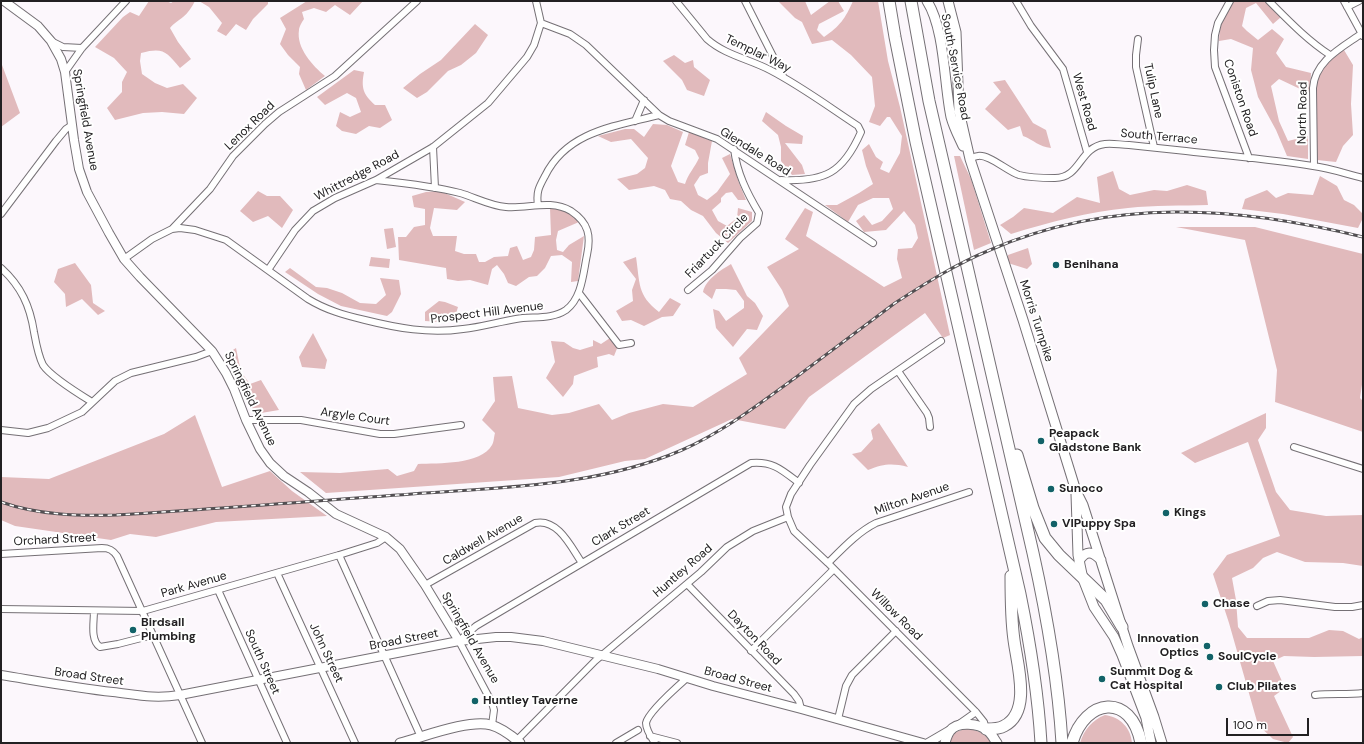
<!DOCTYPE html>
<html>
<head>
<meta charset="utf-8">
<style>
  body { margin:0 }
  #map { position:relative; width:1364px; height:744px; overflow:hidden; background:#fcf7fc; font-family:"DM Sans",sans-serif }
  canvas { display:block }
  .frame { position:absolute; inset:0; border:2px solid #222022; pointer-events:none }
  .scale { position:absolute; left:1226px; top:718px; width:83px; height:18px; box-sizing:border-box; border:2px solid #222022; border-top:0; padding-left:5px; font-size:12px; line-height:14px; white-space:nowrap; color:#222022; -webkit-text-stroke:3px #fff; paint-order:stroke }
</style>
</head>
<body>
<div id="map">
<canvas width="1364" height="744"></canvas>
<div class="frame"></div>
<div class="scale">100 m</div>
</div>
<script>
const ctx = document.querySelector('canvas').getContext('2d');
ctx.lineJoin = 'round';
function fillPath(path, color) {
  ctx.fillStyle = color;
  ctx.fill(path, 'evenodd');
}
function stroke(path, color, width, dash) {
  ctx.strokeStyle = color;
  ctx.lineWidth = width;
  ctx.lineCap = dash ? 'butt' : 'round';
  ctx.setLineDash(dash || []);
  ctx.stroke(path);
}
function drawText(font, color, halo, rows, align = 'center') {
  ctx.font = font + ' "DM Sans",sans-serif';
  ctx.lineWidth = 4;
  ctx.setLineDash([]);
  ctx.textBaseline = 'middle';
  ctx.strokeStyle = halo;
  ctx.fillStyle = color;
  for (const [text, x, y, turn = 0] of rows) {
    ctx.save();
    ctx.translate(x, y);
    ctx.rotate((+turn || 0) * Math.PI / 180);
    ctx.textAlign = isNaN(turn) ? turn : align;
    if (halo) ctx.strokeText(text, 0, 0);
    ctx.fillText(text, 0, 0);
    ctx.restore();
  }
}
fillPath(new Path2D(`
  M149,1H166L171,3L174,1H195C192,7 188,13 183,17C178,21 174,23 170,28L178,42L191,59L180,68C166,52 164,47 141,53L140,61L142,74L155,83L167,88L183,84L197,98L184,114L162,112L143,113L115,120L107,108L122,92V82L127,72L114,58L95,47L123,17L130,12L139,16Z
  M199,1H268V4L253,19L246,30L236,24L226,36L217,31L222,23L209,7Z
  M307,1H363L350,15L335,5L326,12L314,8L302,12L304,19C302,22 299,27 299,30C296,48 313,66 325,76L306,90L299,74L300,67L288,55L280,44L286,29L280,18Z
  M778,1H805L811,15L830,1H838L844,11L819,24L817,30L824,37C840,26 845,19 853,1H878L888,61L900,107L950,335L943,338L925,313L809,397L785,429L732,419L645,459L625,461L559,477L326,493L300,472L340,473L388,469L397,476L414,471L418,464C438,463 481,465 492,445C494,442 494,436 495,433L482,420L495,401L493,377L512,376L518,408L552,415L569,413L599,404L612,420L629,413L663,404L693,407L747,374L739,358L789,306L782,290L767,267L799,249L785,239L805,208L813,212L806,236L884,287L902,278L897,259L898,249L912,248L918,238L915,225L904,211L886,230L864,232L856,221L864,215L872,225L882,221L893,209L889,198H873L858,205L848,222L825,205H837L859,193L873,184L866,166L862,150L869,144L876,157L883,162L880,169L889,173L900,153L902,136L890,117H887L880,126L869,122L875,106L872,77L851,55L832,40L812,44L802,22L795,18Z
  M1234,1H1265L1281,17L1273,24L1256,3L1246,8L1242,26L1247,31L1258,40L1272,29L1284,39L1276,53L1286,67L1311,73L1310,92L1298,88L1279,79L1271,86L1279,121L1288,141L1308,136V159L1287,156L1276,130L1258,97L1251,70L1253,48L1231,39L1219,41L1220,25Z
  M475,24L488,35L476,53L461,65L448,71L427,92L417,98L403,88L420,74L441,60Z
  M1344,50L1353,65L1351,104L1353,135L1343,146L1336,162L1317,160L1315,143V82L1322,67L1336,54Z
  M674,55L685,63L693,60L694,67L710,80L704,96L687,90L682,80L663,61Z
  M2,65L20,113L1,127V66Z
  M354,70L364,72C361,88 363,94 375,105H385L392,120L380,128L369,126L356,134L342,131L336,126L340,112L350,117L361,112L356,98L347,93L325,105L317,97Z
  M1005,80L1033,123L1046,130L1051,148C1039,147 1034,140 1023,136L1020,126L1008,130L985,109L1001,92L993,82Z
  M766,112L786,126L803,136L802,144L785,143L802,165L805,174L792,175L781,161V147L778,135L762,121Z
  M653,124L667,125L683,132L671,166L678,182L685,184C688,174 695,167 699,158L695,150L685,145L689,132L712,141L708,163V173L700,176L694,185L698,195L707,200L717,192L730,174L722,158L730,154L739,183L746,200H738L732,192L726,193L721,198V202L712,210L718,221L727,226L737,218L738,208L752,212V221L728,243L716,233L703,216L691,210L681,201L670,199L665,190L654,186L629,190L617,179L637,174L645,168L648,158L631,139L611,142L598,136L625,129H634L644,137Z
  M954,156H960L971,179L991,243L974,250Z
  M1113,171L1119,189L1130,195L1154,190L1167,191L1187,185L1206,191L1208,205C1182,206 1154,205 1128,208C1088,212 1050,222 1011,234L1000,225L1013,217L1024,208L1053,213L1077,197L1100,203L1097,177Z
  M1320,176L1337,186L1344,200L1354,205L1363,214V218L1358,228L1283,214L1242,209L1245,199L1267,190L1276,198L1288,193L1313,195Z
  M258,191L267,196H280L293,210L282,228L268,216L253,222L240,211Z
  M440,191L465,202L457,210L434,208L430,228L433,236H457L455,251L464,254H476L479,262H485L494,257L508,256L510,248L517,246L523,260L531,257L534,250L535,237L551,235L550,208L568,211L579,222L558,231L556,240L557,250L563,252L569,245L584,236L578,281L571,282L572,262L562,255L551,256L545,268L537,276L529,277L516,286L508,283L504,274L497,265L492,269L488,285L470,280L458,281L447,279L446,268L399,260L398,237H406L414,227L425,225V209L414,207L412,196L426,192Z
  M1176,227H1255L1363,254V378L1360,398L1363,401V432L1275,402L1277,370L1245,240Z
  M393,228L396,247L387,249L384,229Z
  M1028,248L1032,264L1027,269L1008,263V255Z
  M371,257L390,259L389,268L369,266Z
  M636,257C640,283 637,295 659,312L670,298L681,304L673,316L662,317L644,326L631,320L622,321L616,311L633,301L632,290L636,279L623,262Z
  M75,263L91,285L93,303L105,311L98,315L82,299L66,307L65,294L54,282L58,269Z
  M731,264L747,296L755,303L763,316L757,330L747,329L733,347L716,328L713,309L719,311L726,321L744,308V301L736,290L726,289H716L712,299L703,292C706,279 721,270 731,264Z
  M290,268L316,287L327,288L342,293L360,303L376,304L386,295L380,278L399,280L401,294L392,312L387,316L341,306L318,294L285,272Z
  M439,301L445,302L458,307L454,320L441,322L425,321V312Z
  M313,333L327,360L325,369L302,367L299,357Z
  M610,338L618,346L614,356L609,354L597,357L598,367L574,376L573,384L563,397L546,378L555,362L551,341L564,342L573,348L580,350L593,346V340L601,344Z
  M236,348L241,372L250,384L261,380L279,410L255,414L225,355Z
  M1266,413V428L1258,440L1276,492L1290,510L1326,516L1363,515V566L1343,563L1305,562L1277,552L1263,558L1253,568L1232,578L1236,600L1238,627L1247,638H1309L1329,630L1343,631L1359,639L1363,637V656L1314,657L1284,656L1273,661L1285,688L1274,696L1293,737L1288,743L1273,739L1258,725L1229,623L1213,574L1227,555L1280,536L1248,442L1195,463L1181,453Z
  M195,415L222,487L270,471L292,491L327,516L216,522L156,537L130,534L111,540L15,526L1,520V477L49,479L164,434Z
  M879,423L908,467C891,463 884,464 868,470L852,454L861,452L873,439L871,430Z
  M1105,715C1120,717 1131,728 1132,743H1080C1084,730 1092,720 1105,715Z
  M967,729C978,730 986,734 992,743H950C950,733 959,730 967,729Z`), '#e1babc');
const street = new Path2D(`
  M676,1L707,39C725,55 749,59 770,70C801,86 829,107 858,126L861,132C843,173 825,182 781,180
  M745,1L783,76
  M1016,1L1031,26L1063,69L1087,152
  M1230,1L1218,23L1215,35L1214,50L1215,67L1249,158
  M1269,1C1289,21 1307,40 1330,55
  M1344,1L1363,36
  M1347,7L1359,1
  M541,23L570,34L586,45L659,115
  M1138,39L1136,55V67L1154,147
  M51,41L63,47L82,48
  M65,72L82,48L126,1
  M635,121L644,100
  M433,147L435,188
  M970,159C972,158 975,156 978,156C989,154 1007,171 1019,175C1030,178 1043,178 1055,178C1081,178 1079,147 1105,144C1113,143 1121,145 1129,145C1148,147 1167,149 1186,151C1228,156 1271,159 1313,166C1330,168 1346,174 1363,178
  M1314,166L1313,88C1315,61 1341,48 1361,34
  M538,205C536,192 539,187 545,176C567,131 616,126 659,115L669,121L717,139L873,243
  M1,214L56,141L66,129L72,125
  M172,229L180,228L195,230L226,240L308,299C326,310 344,315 365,320C397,328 429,334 463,329C481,327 498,322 516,319C532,316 551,320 566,310C582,298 583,274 587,255C591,236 589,223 571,211C550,199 528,209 506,207C491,206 474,197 460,193C433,186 404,183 376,180
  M124,259L152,239L172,229L210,189L233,156L265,124L279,112L335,76L417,1
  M1,268C21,286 30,306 34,332C36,343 38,355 43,365C51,377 79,394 92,402
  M268,270L295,230L313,211L335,198L376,180L433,147L488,103L527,57L534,45L541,23L536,1
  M688,290L712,270L740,238L757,223L759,213C747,193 737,173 734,149
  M579,293L619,345L631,343
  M941,341L871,389L854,404L810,465L791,494L786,507L788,517L794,531L828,563L976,712L984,722L986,729
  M898,371L927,413L929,418L930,427
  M246,420H301L380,434H394L461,425
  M1,430L28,433L48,428L82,412L115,381L131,373L196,357L212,351
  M1294,447L1363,469
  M1,554L102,548C109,548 113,550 117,556L202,743
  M339,555L421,737
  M828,563C843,548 858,532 876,523L969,492
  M277,573L355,743
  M687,584L794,694L799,701L801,709
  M425,585L535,523C558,518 571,547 582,563
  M218,590L287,743
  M1257,606L1268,601L1280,600L1335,607H1352L1363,605
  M1,609L143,611L339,555L377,543L386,537
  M94,611C94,622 90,640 100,647L118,644L153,635
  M751,651L834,569
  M1315,695C1331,693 1347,695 1363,693
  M838,719L846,686L852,675L896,631
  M959,724L976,712
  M492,725L494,710L492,703L459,641L476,626L751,463C773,461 782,470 799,483
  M650,736L677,743
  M517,740L595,661L701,572L727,547L753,531L788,517
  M616,743L638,730
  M655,743C651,737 646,730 646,723C648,712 678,686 687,678`);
const secondary = new Path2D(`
  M4,1L38,26L51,41L61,59L65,72L74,140L79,169L87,192L109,233L124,259L140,277L212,351L226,373L234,389L246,420L260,449L270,463L284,476L308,492L336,514L386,537L400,549L425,585L459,641
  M1,675C38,681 76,688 113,692C138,695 154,699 180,695L459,641L496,637H511L543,641L658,669L713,686L801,709L923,743
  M928,743L952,729`);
const primary = new Path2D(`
  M927,1C945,29 944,84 951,117C954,128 959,137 963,146
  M948,1L956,32L959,111L970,159L1023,320L1076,491L1083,505L1128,646L1154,717L1162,743
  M1076,494L1078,555L1083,579L1094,607L1114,637L1122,655L1146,718L1151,743
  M1079,561C1086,550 1092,551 1101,560
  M400,743C423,737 469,719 491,725C502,728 512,736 520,743
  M945,743C946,739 947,735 950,731C957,721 979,723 988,731C992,734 994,739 997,743`);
const highway = new Path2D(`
  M889,1L895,37L916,142L1020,594C1030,643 1038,693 1041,743
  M911,1L929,101L1033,553C1047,616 1058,678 1062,743
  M1017,455L1033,508L1045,538L1059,555L1106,600L1122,627
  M986,729C992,729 999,729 1004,726C1032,712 1017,664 1014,640C1011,619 1011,598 1011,576
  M1072,743C1085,698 1131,692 1141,743`);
stroke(street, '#757075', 8);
stroke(secondary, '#757075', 10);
stroke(primary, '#757075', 11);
stroke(highway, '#757075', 13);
stroke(street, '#fff', 6);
stroke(secondary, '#fff', 8);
stroke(primary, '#fff', 9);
stroke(highway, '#fff', 11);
const rail = new Path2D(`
  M1,502C38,515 77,516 116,515C214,509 313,501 412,494C504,487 596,487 682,450C723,432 759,404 795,378C828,353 862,328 895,303C926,283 956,264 990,250C1112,197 1237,206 1363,237`);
stroke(rail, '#524f52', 3);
stroke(rail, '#fff', 1.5, [4.5]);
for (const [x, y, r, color] of [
  [1056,265,4,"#126268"],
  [1041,441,4,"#126268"],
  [1051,489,4,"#126268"],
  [1166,513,4,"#126268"],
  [1054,524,4,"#126268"],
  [1205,604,4,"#126268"],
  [133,630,4,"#126268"],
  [1207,646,4,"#126268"],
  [1210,657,4,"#126268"],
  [1102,679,4,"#126268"],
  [1219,687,4,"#126268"],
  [475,701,4,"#126268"]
]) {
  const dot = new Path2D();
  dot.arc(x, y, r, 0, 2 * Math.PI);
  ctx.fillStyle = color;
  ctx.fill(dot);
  stroke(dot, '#fff', 1.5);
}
drawText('12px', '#222022', '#fff', [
  ["Templar Way",758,54,26],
  ["South Service Road",955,67,79],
  ["Tulip Lane",1153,91,78],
  ["Coniston Road",1240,98,71],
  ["West Road",1084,102,74],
  ["North Road",1303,113,-89],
  ["Springfield Avenue",85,120,80],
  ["Lenox Road",250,126,-44],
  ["South Terrace",1159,137,5],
  ["Glendale Road",755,152,32],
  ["Whittredge Road",357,176,-28],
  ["Friartuck Circle",717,246,-46],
  ["Prospect Hill Avenue",487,313,-7],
  ["Morris Turnpike",1036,321,72],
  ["Springfield Avenue",250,399,64],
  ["Argyle Court",355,417,8],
  ["Milton Avenue",912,499,-19],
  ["Clark Street",621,527,-31],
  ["Orchard Street",55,540,-3],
  ["Caldwell Avenue",483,540,-30],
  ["Huntley Road",683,571,-41],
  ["Park Avenue",194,585,-16],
  ["Willow Road",896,615,45],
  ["Springfield Avenue",470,638,60],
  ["Dayton Road",754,638,46],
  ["Broad Street",404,640,-11],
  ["John Street",326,653,65],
  ["South Street",262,662,66],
  ["Broad Street",89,677,8],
  ["Broad Street",738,680,15]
]);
drawText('bold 12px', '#222022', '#fff', [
  ["Benihana",1064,265],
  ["Peapack",1049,434],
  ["Gladstone Bank",1049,448],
  ["Sunoco",1059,489],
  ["Kings",1174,513],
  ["VIPuppy Spa",1062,524],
  ["Chase",1213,604],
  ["Birdsall",141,623],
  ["Plumbing",141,637],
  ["Innovation",1199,639,"right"],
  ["Optics",1199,653,"right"],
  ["SoulCycle",1218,657],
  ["Summit Dog &",1110,672],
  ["Cat Hospital",1110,686],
  ["Club Pilates",1227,687],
  ["Huntley Taverne",483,701]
], 'left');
</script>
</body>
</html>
